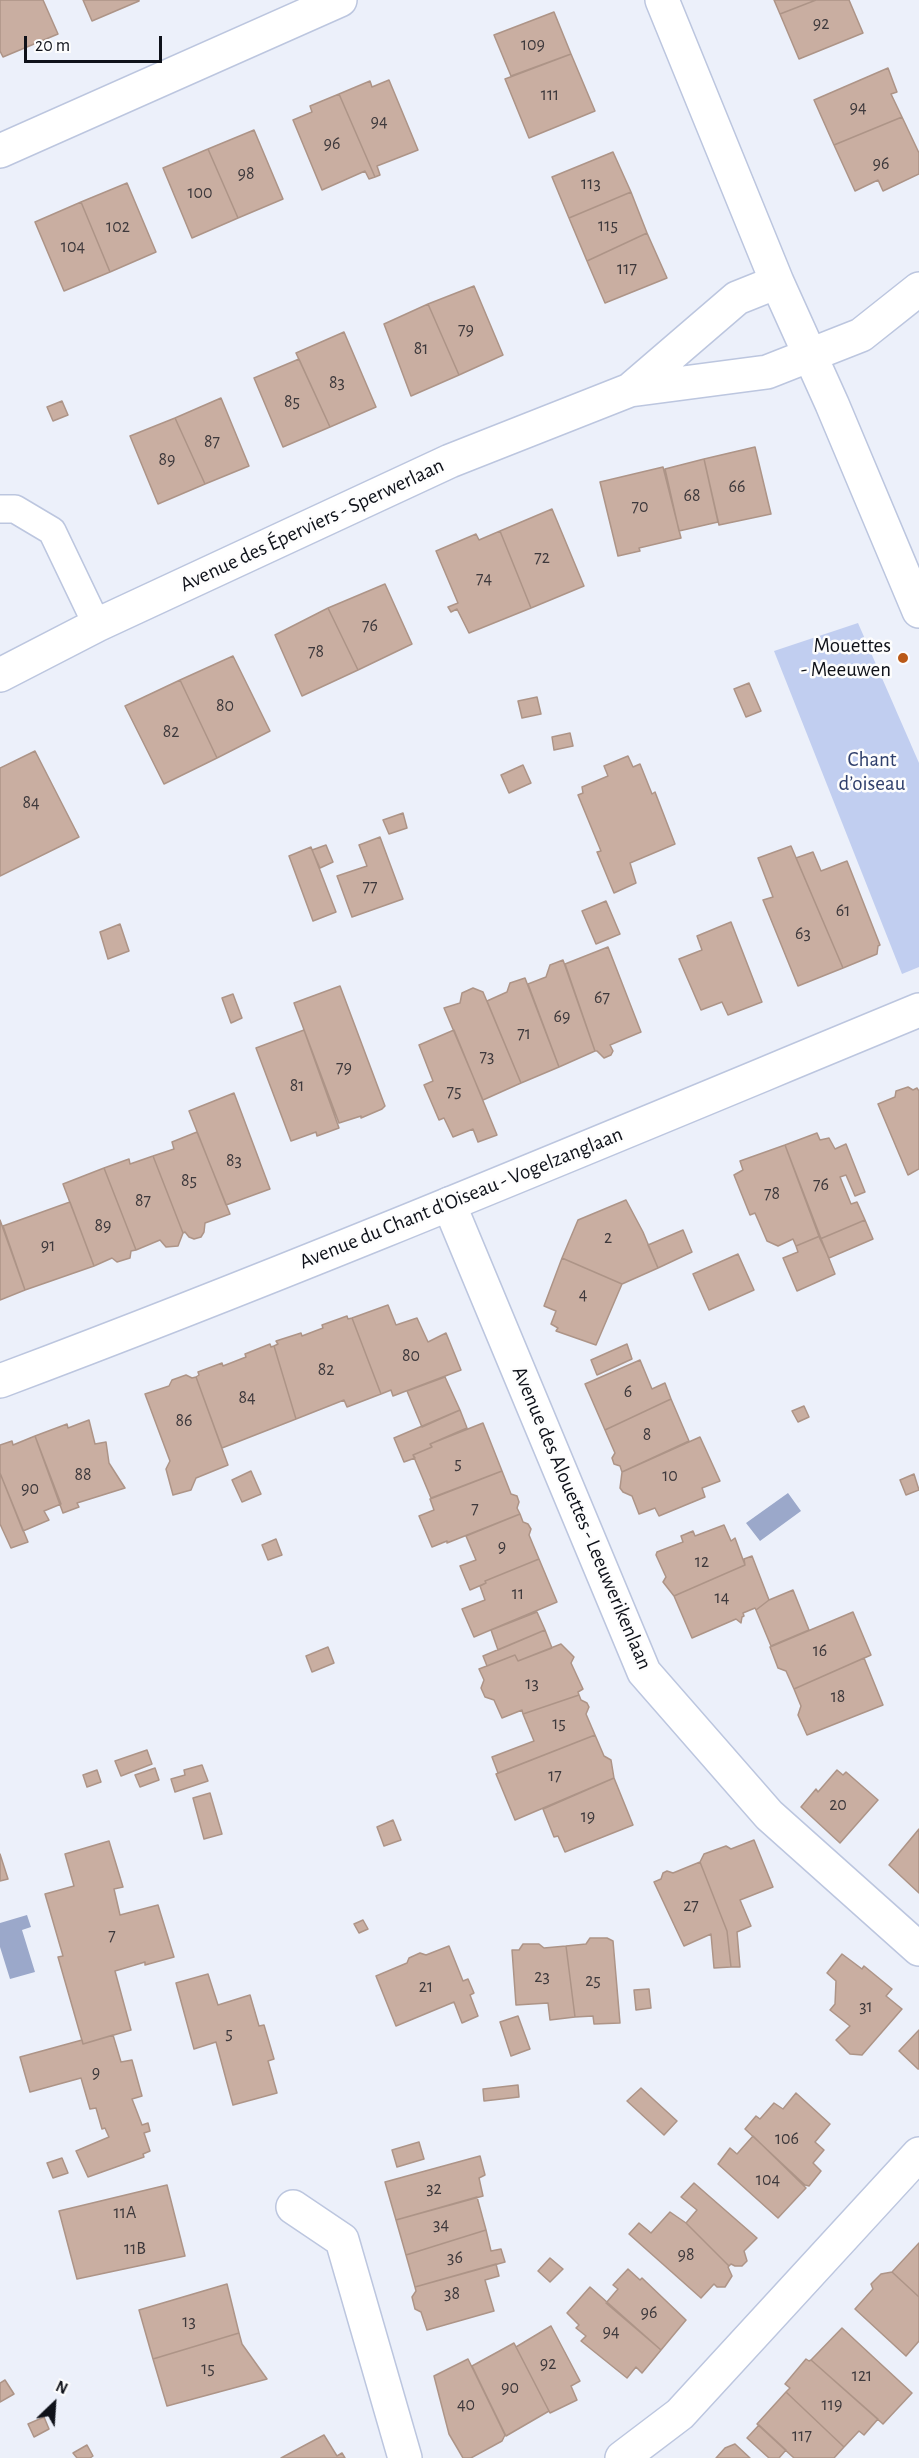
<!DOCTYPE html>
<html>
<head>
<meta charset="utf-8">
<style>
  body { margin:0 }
  #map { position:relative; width:919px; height:2458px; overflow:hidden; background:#ecf0fa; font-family:"Alegreya Sans",sans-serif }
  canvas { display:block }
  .north { position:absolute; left:24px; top:2374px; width:60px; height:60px; -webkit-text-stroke:4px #fdfdfd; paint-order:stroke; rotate:25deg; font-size:16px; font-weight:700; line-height:24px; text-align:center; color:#0f121a }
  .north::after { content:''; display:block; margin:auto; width:21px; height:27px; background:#0f121a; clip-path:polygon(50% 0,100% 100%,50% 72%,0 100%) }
  .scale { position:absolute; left:24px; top:36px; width:138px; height:27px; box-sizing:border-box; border:3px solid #0f121a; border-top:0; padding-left:8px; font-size:18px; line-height:21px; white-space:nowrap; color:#0f121a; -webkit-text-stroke:4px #fdfdfd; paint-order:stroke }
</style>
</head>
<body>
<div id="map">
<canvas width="919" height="2458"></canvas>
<div class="north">N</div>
<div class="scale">20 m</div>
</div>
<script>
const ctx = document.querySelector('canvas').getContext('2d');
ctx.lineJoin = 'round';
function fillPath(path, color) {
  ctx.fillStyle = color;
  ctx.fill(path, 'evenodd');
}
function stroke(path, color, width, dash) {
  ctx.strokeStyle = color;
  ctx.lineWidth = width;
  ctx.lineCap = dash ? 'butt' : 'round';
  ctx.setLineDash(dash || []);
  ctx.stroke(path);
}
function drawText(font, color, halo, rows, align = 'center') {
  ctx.font = font + ' "Alegreya Sans",sans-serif';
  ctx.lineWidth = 5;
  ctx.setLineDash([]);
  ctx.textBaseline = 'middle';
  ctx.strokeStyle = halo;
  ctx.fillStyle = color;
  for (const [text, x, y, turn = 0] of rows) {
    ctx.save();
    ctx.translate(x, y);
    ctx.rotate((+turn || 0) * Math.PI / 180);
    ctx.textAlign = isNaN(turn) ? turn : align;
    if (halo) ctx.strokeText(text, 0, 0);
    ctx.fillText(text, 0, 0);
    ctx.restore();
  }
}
fillPath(new Path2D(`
  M858,623L919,763V967L902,974L774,651Z`), '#c1cef0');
fillPath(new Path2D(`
  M788,1493L801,1511L760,1541L746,1523Z
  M27,1915L31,1927L22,1930L35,1972L10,1979L0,1947V1923Z`), '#9ba8ca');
const building = new Path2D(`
  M0,0H43L58,34L3,57L0,51Z
  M83,0H139V1L92,21Z
  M774,0H816L780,14Z
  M816,0H849L863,33L799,59L780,14Z
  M554,12L571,54L511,76L494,35Z
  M571,54L595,111L529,138L505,79Z
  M888,68L897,92L891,94L902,117L834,145L814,100Z
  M389,80L418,150L377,166L380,175L375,177L339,94L370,81L372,87Z
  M339,94L375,177L369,179L365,171L322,190L293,120L312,112L310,106Z
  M902,117L919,153V174L883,191L878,180L855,191L834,145Z
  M254,130L283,199L238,218L208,149Z
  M208,149L238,218L192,238L163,168Z
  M613,152L631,192L569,218L552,177Z
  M127,183L156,252L110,272L81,202Z
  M631,192L647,233L587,261L569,218Z
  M81,202L110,272L64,291L35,222Z
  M647,233L667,278L605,303L587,261Z
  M474,286L503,355L459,375L428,304Z
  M428,304L459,375L411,396L384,324Z
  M344,332L376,407L330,427L296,353Z
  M299,359L330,427L283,447L254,378Z
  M221,398L249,466L205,484L175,418Z
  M62,401L68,415L53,421L47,407Z
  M175,418L205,484L158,504L130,436Z
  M755,447L771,514L719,525L704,459Z
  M704,459L718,522L679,531L665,469Z
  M663,467L681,538L639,548L640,551L618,556L600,482Z
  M552,509L584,586L531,608L500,531Z
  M500,531L531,608L469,633L457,609L451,612L448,607L458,603L436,551L476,534L479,540Z
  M385,584L412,644L358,670L328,608Z
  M328,608L358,670L302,696L275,635Z
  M233,656L270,731L217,758L180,680Z
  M180,680L217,758L164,784L125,706Z
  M749,683L761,711L746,717L734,689Z
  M537,697L541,714L522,718L518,701Z
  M570,733L573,746L554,750L552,737Z
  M35,751L79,837L0,876V768Z
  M628,756L633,767L640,764L652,794L655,792L675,844L630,863L636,883L614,893L597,852L601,851L578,795L583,793L582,787L608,776L604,766Z
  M523,765L531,783L509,793L501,775Z
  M403,813L407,828L389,834L383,820Z
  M380,837L403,899L352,917L337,876L367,866L359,845Z
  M326,845L333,862L320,868L312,850Z
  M791,846L843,968L798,986L763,900L773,897L758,858Z
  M311,847L336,912L313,921L289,856Z
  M813,852L821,871L847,861L880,945L878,946L877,954L843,968L796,858Z
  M606,901L620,934L596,944L582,911Z
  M731,922L762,1002L728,1015L722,1002L701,1010L679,959L702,950L697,936Z
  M120,924L129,951L108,959L100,932Z
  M608,947L641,1032L610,1045L613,1051L611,1055L604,1058L597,1051H595L565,964Z
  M563,960L595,1051L559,1067L528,984L546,977L550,965Z
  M525,978L559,1067L521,1083L487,1001L507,992L510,983Z
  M340,986L385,1106L382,1109L361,1118V1116L339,1123L294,1003Z
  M473,988L483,992L521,1083L483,1100L444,1008L460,1003L462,993Z
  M233,994L242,1018L231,1023L222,998Z
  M304,1030L339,1128L317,1136L316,1132L291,1141L256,1048Z
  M454,1030L497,1135L478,1142L473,1129L453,1137L444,1118L439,1120L424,1085L433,1081L419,1045Z
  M908,1087L913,1090L917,1088L919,1091V1169L908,1175L878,1104L895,1097L896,1091Z
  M234,1093L270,1189L226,1205L189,1111Z
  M197,1132L230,1214L205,1223L204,1232L201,1237L194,1239L189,1237L185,1232L183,1233L153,1156L174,1149L172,1142Z
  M817,1133L820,1140L829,1138L835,1149L846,1144L865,1192L855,1196L846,1175L840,1177L851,1204L857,1202L865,1220L820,1239L785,1145Z
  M785,1145L820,1236L796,1246L793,1239L778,1246L767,1241L755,1213L750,1215L734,1175L743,1170L740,1161Z
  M153,1156L183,1233L178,1246L166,1247L160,1240L136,1250L104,1168L129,1159L130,1164Z
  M104,1168L136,1250L131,1251L130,1258L117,1262L112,1258L94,1266L63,1184Z
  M626,1200L643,1232L658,1268L622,1284L562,1258L578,1220Z
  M70,1202L94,1266L25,1290L3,1226Z
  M0,1220L25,1290L0,1300Z
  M865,1220L873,1239L829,1258L820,1239Z
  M683,1230L692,1252L658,1268L648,1245Z
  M820,1236L835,1274L797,1291L783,1258L798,1252L796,1246Z
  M738,1254L754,1290L709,1310L693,1274Z
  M562,1258L622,1284L596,1345L556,1331L558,1328L551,1324L556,1311L544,1306Z
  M388,1305L396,1325L417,1318L428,1342L446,1333L461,1370L393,1396L391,1390L381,1394L352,1318Z
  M347,1316L348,1319L352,1318L381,1394L347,1407L344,1400L296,1419L274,1346L278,1344L276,1341L301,1333L302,1336L323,1328L322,1325Z
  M270,1344L271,1347L274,1346L296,1419L222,1448L196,1377L199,1375L198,1372L222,1363L223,1366L246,1357L245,1354Z
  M627,1344L632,1359L597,1375L591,1360Z
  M640,1360L652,1389L665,1383L671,1399L605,1430L585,1384Z
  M186,1375L192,1378L196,1377L228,1465L196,1478L191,1490L173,1495L166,1469L170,1461L145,1394L169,1386L172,1380Z
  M445,1377L460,1410L422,1427L407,1391Z
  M671,1399L689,1441L622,1472L620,1466L614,1464L612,1458L615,1453L605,1430Z
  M804,1406L809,1417L798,1422L792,1411Z
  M460,1410L467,1428L430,1444L432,1447L413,1455L415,1458L404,1462L394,1438Z
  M89,1420L95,1444L106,1442L109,1463L125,1488L77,1503L79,1507L63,1513L35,1436L67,1424L68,1428Z
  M483,1423L502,1471L431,1498L413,1455L432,1447L430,1444Z
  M35,1436L61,1504L44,1511L49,1520L23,1531L0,1473V1445L12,1441L13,1445Z
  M700,1437L720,1481L702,1488L705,1497L659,1516L655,1508L639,1514L632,1496L623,1492L620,1488L622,1472Z
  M251,1471L261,1494L242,1502L232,1480Z
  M502,1471L511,1494L517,1496L519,1502L517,1508L520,1514L447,1543V1541L432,1547L419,1516L434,1510L430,1499Z
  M0,1473L28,1542L11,1548L0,1524Z
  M914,1474L919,1490L906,1495L900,1480Z
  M520,1514L523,1522L528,1524L531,1529L529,1535L539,1559L485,1581L486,1583L470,1590L460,1566L476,1560L466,1536Z
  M724,1525L731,1541L735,1538L745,1565L674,1596L663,1582L666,1577L656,1555L657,1552L683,1542L681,1536L693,1531L695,1536Z
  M276,1539L282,1555L268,1560L262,1545Z
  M752,1556L769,1600L756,1610L755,1608L743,1613L744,1616L742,1617L741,1623L736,1619L692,1638L674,1596L745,1565L744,1559Z
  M539,1559L557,1602L474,1637L462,1609L485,1600L480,1586L486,1583L485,1581Z
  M793,1590L809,1630L771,1646L756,1610L769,1600Z
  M537,1612L545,1630L498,1650L491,1630Z
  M853,1612L871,1655L794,1689L786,1671L778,1668L770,1647Z
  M545,1630L552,1648L518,1661L515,1655L487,1666L483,1656Z
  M561,1644L574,1657L571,1663L583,1689L578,1692L579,1695L523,1714L522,1710L502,1718L494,1700L485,1697L481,1688L484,1680L479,1669L515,1655L518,1661Z
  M328,1647L334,1663L312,1672L306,1656Z
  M864,1658L883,1705L807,1735L798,1715L801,1706L794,1689Z
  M579,1695L581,1700L587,1703L589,1707L586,1714L595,1735L498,1773L492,1757L534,1741L523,1714Z
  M595,1735L604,1756L611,1760L614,1778L515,1820L496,1774Z
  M147,1750L152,1764L121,1776L115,1761Z
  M202,1765L208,1781L175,1792L171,1779L185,1775L184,1770Z
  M155,1768L159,1780L140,1787L135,1775Z
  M97,1770L101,1782L87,1787L83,1775Z
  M837,1770L843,1775L846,1772L878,1800L840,1843L801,1807L816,1789L818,1792Z
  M614,1778L633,1825L565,1852L558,1836L554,1837L543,1809Z
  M210,1793L222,1834L204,1839L193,1798Z
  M393,1820L401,1840L384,1846L377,1827Z
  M919,1829V1893L889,1865Z
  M754,1840L773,1887L740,1900L751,1926L737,1932L740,1967H731L727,1931L700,1862L704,1854L726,1846L731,1849Z
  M109,1841L123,1887L114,1889L120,1915L158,1905L174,1957L145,1965V1962L115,1971L131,2030L83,2044L58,1957L63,1956L45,1894L74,1886L65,1854Z
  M0,1854L8,1879L0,1881Z
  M700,1862L727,1931L731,1967L714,1968L711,1934L684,1946L654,1882L661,1879L663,1873L667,1871L673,1873Z
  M363,1920L368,1929L359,1933L354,1924Z
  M590,1938H607L613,1941L620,2023L594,2024L593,2016L575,2017L566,1946L586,1944Z
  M523,1944H539L544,1948L566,1946L575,2017L550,2020L548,2003L516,2005L512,1950H519Z
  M449,1946L463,1981L468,1979L474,1993L470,1995L478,2016L462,2023L454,2002L396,2026L376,1976L407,1963L409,1958L420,1953L426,1955Z
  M842,1954L862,1969L864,1966L892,1989L886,1996L902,2009L862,2055L850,2054L836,2040L850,2026L830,2010L835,2004L836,1981L827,1973Z
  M208,1974L218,2005L250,1995L259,2026L264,2025L274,2059L268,2061L277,2093L233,2105L216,2042L194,2049L176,1983Z
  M649,1989L651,2008L636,2010L634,1990Z
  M518,2016L530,2049L511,2056L500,2022Z
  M919,2030V2069H918L899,2051Z
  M113,2035L121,2062L132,2060L142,2096L132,2099L142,2125L148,2123L150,2131L144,2133L150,2151L143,2154L144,2157L88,2177L76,2151L109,2137L105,2128L102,2129L96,2108L90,2109L81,2078L30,2092L20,2057L82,2040L83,2044Z
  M518,2085L519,2097L484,2101L483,2089Z
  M641,2088L677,2121L664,2135L627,2101Z
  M796,2093L830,2124L815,2142L824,2150L813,2163L821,2171L809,2186L805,2185L745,2129L756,2116L760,2119L774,2103L783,2109Z
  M753,2136L806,2188L778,2218L718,2164L730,2148L737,2154Z
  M419,2142L424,2159L397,2167L392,2150Z
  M480,2156L485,2175L479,2178L483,2196L396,2220L385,2182Z
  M62,2158L68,2173L53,2178L47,2163Z
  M694,2183L757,2238L744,2251L747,2261L742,2266H735L731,2264L729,2266L686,2223L697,2210L681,2197Z
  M167,2185L185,2256L77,2279L59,2211Z
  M477,2197L486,2230L406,2255L396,2220Z
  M670,2212L686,2223L729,2266L728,2267L732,2276L725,2287H717L714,2284L701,2298L629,2234L639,2223L651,2233Z
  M486,2230L491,2251L501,2249L505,2262L415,2287L406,2255Z
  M919,2243V2297L892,2272Z
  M550,2258L563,2269L550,2282L538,2271Z
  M496,2264L499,2276L485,2280L494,2311L427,2330L421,2312L415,2309L412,2297L416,2291L415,2287Z
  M628,2269L640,2280L642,2278L686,2320L661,2350L606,2303L618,2289L613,2285Z
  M892,2272L919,2297V2341L906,2356L855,2309L873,2289L871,2284L881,2274Z
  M227,2284L239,2333L153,2359L139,2310Z
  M590,2287L661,2350L642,2373L636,2367L627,2378L581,2341L586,2336L576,2328L579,2325L567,2313Z
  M551,2326L580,2381L571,2386L577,2400L550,2413L516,2347Z
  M842,2328L912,2393L883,2424L811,2360Z
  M239,2333L242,2344L267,2379L167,2406L153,2359Z
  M514,2343L549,2411L506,2436L472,2366Z
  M468,2359L505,2435L502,2441L471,2458H463L449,2434L434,2376Z
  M806,2359L809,2361L811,2360L878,2419L864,2435L859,2431L844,2447L786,2392L790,2388L785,2384Z
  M5,2380L14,2394L0,2402V2383Z
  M786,2392L844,2447L834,2458H794L757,2424Z
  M44,2417L49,2429L34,2437L28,2424Z
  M759,2425L786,2450L779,2458H769L747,2438Z
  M324,2435L337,2456L342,2453L345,2458H281Z
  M735,2444L750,2458H716L725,2448Z
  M87,2445L93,2456L90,2458H77L73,2453Z`);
fillPath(building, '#c9aea1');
stroke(building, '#ad9487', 1.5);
const service = new Path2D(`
  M0,509H15L52,531L97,625`);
const minor = new Path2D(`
  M662,0L777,282L832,404L919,611
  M0,151L340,0
  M630,390L737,298L777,282
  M0,675L97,625L450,461L630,390L767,372L861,335L919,289
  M449,1204L644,1672L769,1815L919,1949
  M293,2207L342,2240L405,2458
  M622,2458L680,2414L919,2154`);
const tertiary = new Path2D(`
  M0,1381C309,1265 614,1136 919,1010`);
stroke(service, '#bcc6df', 30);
stroke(minor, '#bcc6df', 36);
stroke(tertiary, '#bcc6df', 36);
stroke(service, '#fff', 27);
stroke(minor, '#fff', 33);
stroke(tertiary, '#fff', 33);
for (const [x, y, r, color] of [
  [903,658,6,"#ba5918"]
]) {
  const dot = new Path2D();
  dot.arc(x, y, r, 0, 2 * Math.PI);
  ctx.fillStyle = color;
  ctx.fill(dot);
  stroke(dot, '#fdfdfd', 2);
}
drawText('18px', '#3e393c', null, [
  ["92",821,24],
  ["109",533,45],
  ["111",550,95],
  ["94",858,108],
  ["94",379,122],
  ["96",332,144],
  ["96",881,164],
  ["98",246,174],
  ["113",591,184],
  ["100",200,193],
  ["115",608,226],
  ["102",118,227],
  ["104",73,247],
  ["117",627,269],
  ["79",466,330],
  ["81",421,349],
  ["83",337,383],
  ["85",292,402],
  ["87",212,442],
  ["89",167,460],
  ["66",737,487],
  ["68",692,496],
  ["70",640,507],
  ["72",542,558],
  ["74",484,579],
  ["76",370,626],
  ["78",316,652],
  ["80",225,706],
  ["82",171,732],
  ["84",31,803],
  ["77",370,887],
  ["61",843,911],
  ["63",803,934],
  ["67",602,998],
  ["69",562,1017],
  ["71",524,1034],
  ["73",487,1057],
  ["79",344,1068],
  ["81",297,1086],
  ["75",454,1092],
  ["83",234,1161],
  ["85",189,1181],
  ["76",821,1185],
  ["78",772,1194],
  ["87",143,1201],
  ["89",103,1226],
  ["2",608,1238],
  ["91",48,1246],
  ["4",583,1295],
  ["80",411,1356],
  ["82",326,1370],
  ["6",628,1392],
  ["84",247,1398],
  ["86",184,1421],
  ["8",647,1435],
  ["5",458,1464],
  ["88",83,1475],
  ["10",670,1476],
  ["90",30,1489],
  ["7",475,1509],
  ["9",502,1547],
  ["12",702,1562],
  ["11",518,1594],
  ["14",722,1598],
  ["16",820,1651],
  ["13",532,1684],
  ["18",838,1697],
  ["15",559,1724],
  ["17",555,1776],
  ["20",838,1805],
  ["19",588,1817],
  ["27",691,1906],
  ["7",112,1936],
  ["23",542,1977],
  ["25",593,1981],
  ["21",426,1987],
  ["31",866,2007],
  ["5",229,2034],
  ["9",96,2073],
  ["106",787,2139],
  ["104",768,2180],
  ["32",434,2189],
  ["11A",125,2213],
  ["34",441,2225],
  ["11B",135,2249],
  ["98",686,2255],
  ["36",455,2258],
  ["38",452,2294],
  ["96",649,2313],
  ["13",189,2322],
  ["94",611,2332],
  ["92",548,2364],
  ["15",208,2369],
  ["121",862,2376],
  ["90",510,2388],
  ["40",466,2405],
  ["119",832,2405],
  ["117",802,2436]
]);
drawText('21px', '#0f121a', '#fdfdfd', [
  ["Avenue des Éperviers - Sperwerlaan",312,525,-25],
  ["Avenue du Chant d'Oiseau - Vogelzanglaan",461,1198,-22],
  ["Avenue des Alouettes - Leeuwerikenlaan",582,1518,67]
]);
drawText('21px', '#0f121a', '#fdfdfd', [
  ["Mouettes",891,646],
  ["- Meeuwen",891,670]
], 'right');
drawText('21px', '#2f3f6c', '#fdfdfd', [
  ["Chant",872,760],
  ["d’oiseau",872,784]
]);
</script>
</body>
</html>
